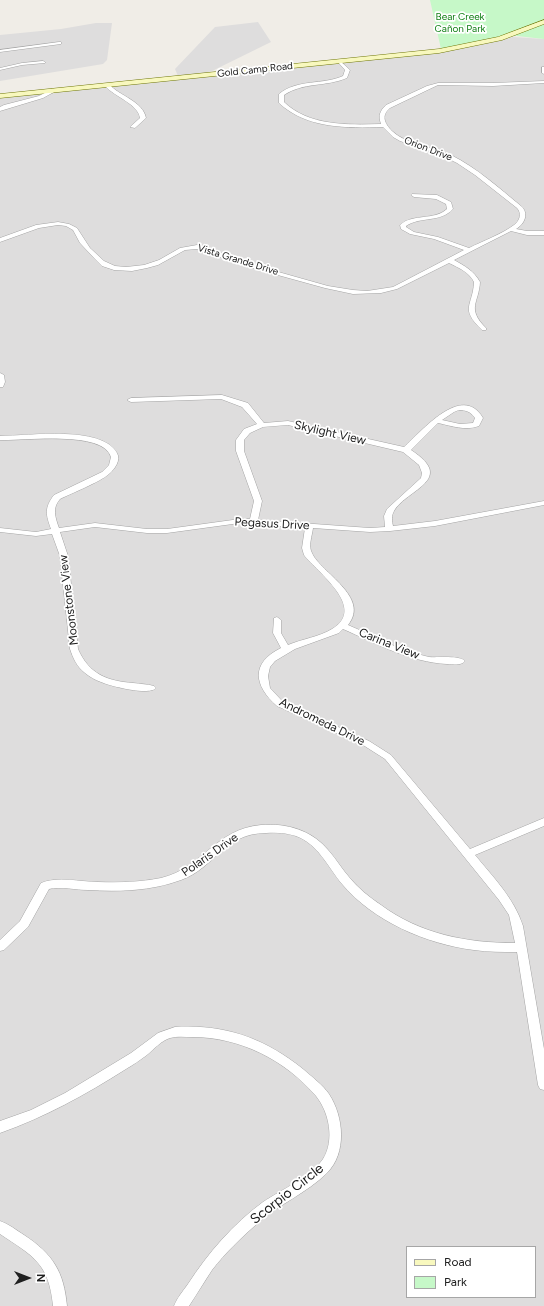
<!DOCTYPE html>
<html>
<head>
<meta charset="utf-8">
<style>
  body { margin:0 }
  #map { position:relative; width:544px; height:1306px; overflow:hidden; background:#f0ede7; font-family:Figtree,sans-serif }
  canvas { display:block }
  .legend { position:absolute; left:406px; top:1246px; width:130px; height:52px; box-sizing:border-box; background:#fff; border:1px solid #a6a6a6; margin:0; padding:5px 7px; list-style:none; font-size:12px; color:#202020 }
  .legend li { display:flex; align-items:center; gap:8px; height:20px }
  .legend b { width:20px; border:1px solid #a6a6a6 }
  .north { position:absolute; left:8px; top:1258px; width:40px; height:40px; -webkit-text-stroke:3px #fff; paint-order:stroke; rotate:90deg; font-size:11px; font-weight:700; line-height:16px; text-align:center; color:#202020 }
  .north::after { content:''; display:block; margin:auto; width:14px; height:18px; background:#202020; clip-path:polygon(50% 0,100% 100%,50% 72%,0 100%) }
</style>
</head>
<body>
<div id="map">
<canvas width="544" height="1306"></canvas>
<ul class="legend">
<li><b style="height:5px;background:#f8f8be"></b>Road</li>
<li><b style="height:11px;background:#c6f8c8"></b>Park</li>
</ul>
<div class="north">N</div>
</div>
<script>
const ctx = document.querySelector('canvas').getContext('2d');
ctx.lineJoin = 'round';
function fillPath(path, color) {
  ctx.fillStyle = color;
  ctx.fill(path, 'evenodd');
}
function stroke(path, color, width, dash) {
  ctx.strokeStyle = color;
  ctx.lineWidth = width;
  ctx.lineCap = dash ? 'butt' : 'round';
  ctx.setLineDash(dash || []);
  ctx.stroke(path);
}
function drawText(font, color, halo, rows, align = 'center') {
  ctx.font = font + ' Figtree,sans-serif';
  ctx.lineWidth = 3.5;
  ctx.setLineDash([]);
  ctx.textBaseline = 'middle';
  ctx.strokeStyle = halo;
  ctx.fillStyle = color;
  for (const [text, x, y, turn = 0] of rows) {
    ctx.save();
    ctx.translate(x, y);
    ctx.rotate((+turn || 0) * Math.PI / 180);
    ctx.textAlign = isNaN(turn) ? turn : align;
    if (halo) ctx.strokeText(text, 0, 0);
    ctx.fillText(text, 0, 0);
    ctx.restore();
  }
}
fillPath(new Path2D(`
  M258,22L271,42L208,73L178,76L175,69L215,27Z
  M96,23H112L107,60L103,64L0,81V35L61,29Z
  M513,37L544,39V1306H0V97L428,53L475,46ZM407,1247H535V1297H407Z`), '#dedddd');
fillPath(new Path2D(`
  M430,0H544V39L508,35L441,49Z`), '#c6f8c8');
const street = new Path2D(`
  M59,42H61V44L0,52V50Z
  M339,60L350,70L347,78C326,87 303,82 284,95V102C309,126 347,125 381,124C378,115 380,111 386,105L427,86L438,83H493L544,81V83L493,86L438,85L390,108C381,115 384,123 392,131C407,145 432,146 451,155C477,168 499,188 521,206C529,213 525,224 516,229L527,231H544V235H527L511,231L454,260C465,266 474,271 480,282C479,303 466,308 486,328V330H482C459,308 473,306 474,282C469,272 459,268 449,263L397,289L381,293L353,294L325,288L245,266L197,249L185,250L158,265L147,268L132,271L114,270L102,266L95,259L80,243L73,230L66,226L58,225L39,228L0,242V238L36,225L58,222L69,224L77,228L90,248L104,261L115,266L126,267L144,265L159,260L180,248L197,245L209,248L243,262L328,286L353,290L367,291L393,287L464,250L434,239L410,234L401,229L400,225C413,213 434,221 447,209L446,204L436,199L414,197L411,195L412,194L437,195L451,202L453,209C440,223 421,216 406,226V227L414,232L438,237L469,248C483,241 502,234 514,225C520,221 522,213 517,208L475,175L457,163L441,155L400,141L393,137L383,127C347,128 307,129 279,103V94C297,79 323,85 343,76L345,70L337,61Z
  M43,61L45,62V63L22,65L0,70V68L22,63Z
  M542,67H544V74L542,73Z
  M105,84H109C119,96 143,101 146,118L135,128L130,127L140,118C138,104 115,97 105,86Z
  M52,89L55,91L54,92L43,98L0,111V107L4,105L39,96Z
  M0,373L4,375L5,382L3,387H0Z
  M222,395L248,403L264,423L288,421L404,447C421,432 462,382 483,418L479,426C465,431 452,426 438,423L411,450C457,480 407,489 394,511C391,516 392,521 393,526L435,521L544,501V505L435,526L390,531L370,532L313,528C312,536 308,546 312,553C320,572 371,597 348,625C374,636 400,651 429,657C437,658 459,655 465,661C461,666 453,664 447,664C410,662 377,644 343,629L339,633L295,649L275,661L270,667L268,676L270,688L283,702L369,741L391,755L470,849L544,818V826L475,855C493,877 514,898 523,926L544,1049V1090L540,1089L538,1085L517,952C502,952 488,952 474,950C426,944 373,921 342,884C328,867 318,844 296,836C287,833 276,832 266,833C224,833 215,868 181,880C151,891 119,892 88,890C76,890 60,886 49,889L28,927L4,950L0,951V940L20,921L41,883C58,876 80,882 98,882C119,883 141,882 161,878C203,868 215,829 261,825C287,823 312,830 329,851C336,859 342,869 349,877C358,888 369,897 381,905C420,934 467,943 515,943L509,915L499,900L385,759L363,745L277,706C254,686 250,663 281,648L273,633L274,618L277,617L281,620V633L288,645C302,639 319,637 332,629C368,608 317,572 304,555L302,548L305,528L240,523L167,533H147L95,527L60,532L68,556L78,649C89,674 107,681 133,683C140,684 147,684 154,686L156,688C149,696 110,686 101,682C95,680 90,677 85,673C77,667 73,658 70,649L60,556L52,534L36,536L0,532V528L36,532L51,529C46,515 44,508 54,495L102,472L109,465L111,457C103,430 23,441 0,440V436C29,436 101,425 117,453C121,460 115,469 109,474C100,482 72,493 60,499C52,508 55,517 59,528L95,523L147,529H167L240,519H250L254,501L236,451V440L244,429L257,424L242,407L221,399L131,402L127,400L131,398ZM459,410C466,410 471,412 475,418L473,423L460,424L442,420L454,412ZM288,425L403,452L419,465L422,473L421,478L387,509L384,516L385,527L370,528L258,520L262,501L244,451V440L250,433L263,427Z
  M175,1027C225,1024 264,1038 303,1069C312,1077 323,1085 329,1094C344,1117 347,1153 327,1173C307,1193 279,1204 258,1223C242,1237 225,1253 212,1270C204,1282 197,1294 189,1306H174C177,1298 183,1291 188,1284C208,1253 233,1224 263,1202C281,1190 311,1177 323,1159C335,1140 329,1112 316,1096C285,1060 240,1037 192,1037C185,1037 177,1036 170,1038C161,1041 154,1049 147,1055C140,1060 133,1065 126,1069C85,1095 45,1117 0,1133V1121L31,1110L65,1093L131,1053L158,1033Z
  M0,1221C9,1224 16,1230 24,1235C53,1254 64,1272 67,1306H53C49,1263 33,1256 0,1234Z`);
const secondary = new Path2D(`
  M544,20V24L502,40L439,53L0,98V94L439,49L498,37Z`);
stroke(street, '#a4a4a4', 1);
stroke(secondary, '#6f7708', 1);
fillPath(street, '#fff');
fillPath(secondary, '#f8f8be');
drawText('10px', '#0f7e13', '#fff', [
  ["Bear Creek",460,17],
  ["Cañon Park",460,29]
]);
drawText('10px', '#202020', '#fff', [
  ["Gold Camp Road",255,70,-6],
  ["Orion Drive",428,149,21],
  ["Vista Grande Drive",238,260,17]
]);
drawText('12px', '#202020', '#fff', [
  ["Skylight View",330,433,13],
  ["Pegasus Drive",272,524,3],
  ["Moonstone View",69,600,-97],
  ["Carina View",389,644,22],
  ["Andromeda Drive",322,722,26],
  ["Polaris Drive",210,855,-35]
]);
drawText('14px', '#202020', '#fff', [
  ["Scorpio Circle",287,1194,-38]
]);
</script>
</body>
</html>
